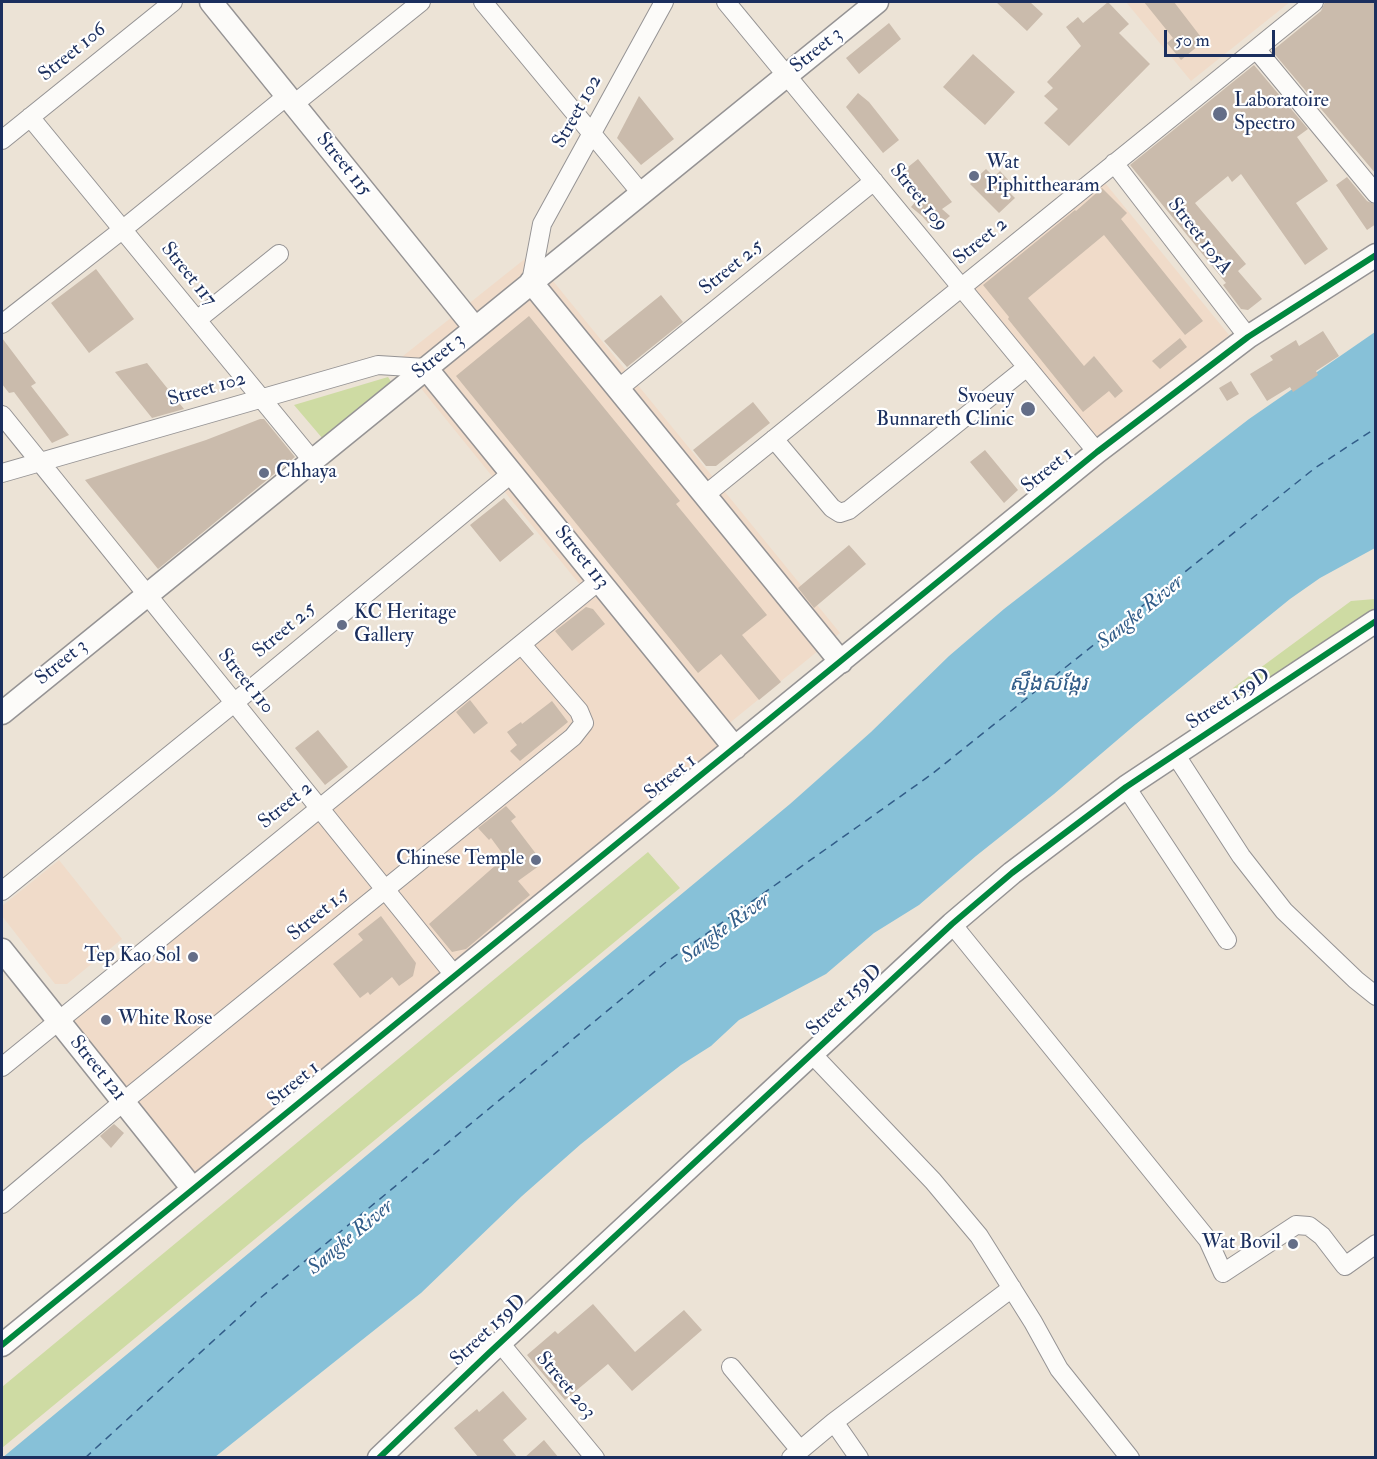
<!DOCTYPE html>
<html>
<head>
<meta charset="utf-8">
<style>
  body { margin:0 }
  #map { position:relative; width:1377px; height:1459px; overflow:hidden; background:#ece3d6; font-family:"IM FELL Double Pica",serif }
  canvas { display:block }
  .frame { position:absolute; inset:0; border:3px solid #1b2f5e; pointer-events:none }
  .scale { position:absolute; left:1164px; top:30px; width:111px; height:27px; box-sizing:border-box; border:3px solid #1b2f5e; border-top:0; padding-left:8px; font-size:18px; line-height:21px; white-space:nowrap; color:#1b2f5e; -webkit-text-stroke:4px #fff; paint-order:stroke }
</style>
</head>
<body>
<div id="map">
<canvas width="1377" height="1459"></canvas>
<div class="frame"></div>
<div class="scale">50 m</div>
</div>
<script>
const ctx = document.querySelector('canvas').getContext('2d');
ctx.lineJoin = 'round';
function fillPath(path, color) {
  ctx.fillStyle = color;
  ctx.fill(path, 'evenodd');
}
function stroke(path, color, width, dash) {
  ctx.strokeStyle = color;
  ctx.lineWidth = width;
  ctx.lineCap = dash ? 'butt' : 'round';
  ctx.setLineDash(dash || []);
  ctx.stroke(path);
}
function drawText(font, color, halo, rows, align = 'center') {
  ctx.font = font + ' "IM FELL Double Pica","Noto Sans Khmer",serif';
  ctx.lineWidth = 4.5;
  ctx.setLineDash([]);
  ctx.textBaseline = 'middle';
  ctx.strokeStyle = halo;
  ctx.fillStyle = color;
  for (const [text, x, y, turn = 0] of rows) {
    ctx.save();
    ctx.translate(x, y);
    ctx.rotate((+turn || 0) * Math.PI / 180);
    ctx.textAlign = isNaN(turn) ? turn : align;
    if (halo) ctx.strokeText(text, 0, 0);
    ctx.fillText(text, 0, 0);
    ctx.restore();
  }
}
fillPath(new Path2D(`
  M1126,2H1290L1191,81Z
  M1101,178L1229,335L1098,442L970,285Z
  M531,254L840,633L721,730L735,748L193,1189L58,1020L585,591L398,360Z
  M59,860L122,939L67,984H55L2,916V906Z`), '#f0dbc9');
fillPath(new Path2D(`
  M388,377L392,383L323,439L294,405Z
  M1375,599V608L1243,699L1233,688L1351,601Z
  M648,852L680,888L2,1448V1387Z`), '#cedba3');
fillPath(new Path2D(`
  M1375,332V548L1320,578L1290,599L1136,724L1054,794L976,856L919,905L874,933L826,974L739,1020L711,1046L681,1065L650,1089L581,1144L522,1196L421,1293L215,1457L2,1458L790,804L871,732L949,656L1004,609L1249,419Z`), '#87c1d8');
stroke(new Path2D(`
  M85,1458L259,1299L665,963L932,774L1315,468L1376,428`), '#325d89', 1.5, [8, 6]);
fillPath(new Path2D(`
  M996,2H1030L1043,14L1027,31Z
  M1108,2L1129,24L1119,33L1150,64L1069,146L1044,123L1058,109L1044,96L1053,88L1047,82L1081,46L1066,27L1078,17L1083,23Z
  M1144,2H1174L1204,41L1181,60L1167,43L1173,38Z
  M1325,2H1376V174L1272,51L1321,11Z
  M889,23L901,39L859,74L846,58Z
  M973,54L1015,92L985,125L943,87Z
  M1254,65L1308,129L1297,137L1328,181L1296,203L1328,249L1305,265L1241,174L1232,182L1228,176L1195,203L1246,264L1238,271L1262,299L1248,310L1241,309L1223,285L1226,283L1130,165Z
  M858,93L869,102L899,140L883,153L846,107Z
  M639,96L674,139L641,165L617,138Z
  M918,159L952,202L942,209L950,216L934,230L922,216L911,207L916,201L897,176Z
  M986,169L994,177L1000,171L1012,184L1007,190L1015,198L999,213L970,184Z
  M1347,177L1367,201L1376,205V224L1367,230L1336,185Z
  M1102,188L1127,213L1121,219L1203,321L1185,335L1104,235L1028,298L1084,366L1094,356L1123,391L1115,398L1109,391L1083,412L1008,319L1009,317L983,285L1075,210L1076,211Z
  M96,269L134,319L89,353L51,303Z
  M661,295L683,322L627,367L604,341Z
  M529,316L680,501L676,504L767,615L742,635L781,682L759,700L721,654L698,673L456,376Z
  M1323,331L1339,356L1316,371L1318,375L1293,392L1290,387L1267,401L1250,374L1273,360L1270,356L1296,340L1299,346Z
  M2,338L36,383L31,386L69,435L52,443L14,392L9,393L2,384Z
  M1180,338L1187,347L1160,369L1152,361Z
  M147,363L184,409L152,418L115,372Z
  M1231,381L1239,394L1227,401L1219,388Z
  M753,402L770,423L716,466H706L693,450Z
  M260,419H264L295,457L158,569L85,480L206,440Z
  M985,450L1018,490L1004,503L970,462Z
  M504,498L534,534L500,562L470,525Z
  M849,545L866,564L814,608L798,588Z
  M586,607L593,609L605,624L572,651L555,631Z
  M470,700L488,723L474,734L456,712Z
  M552,701L568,722L520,761L510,751L517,745L507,732L521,722L522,724Z
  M318,730L348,767L325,785L295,748Z
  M506,806L516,817L511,821L543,863L518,881L530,895L466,949L452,952L429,924L505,857L491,838L489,840L478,828Z
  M381,916L416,963L413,976L399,986L392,977L370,995L368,992L360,998L333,964L363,940L358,934Z
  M114,1124L124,1133L111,1148L100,1136Z
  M593,1304L635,1352L684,1310L702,1330L632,1391L608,1364L565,1400L527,1355L555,1331L558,1334Z
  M503,1391L527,1419L503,1440L518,1458H479L454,1428L477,1409L479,1412Z
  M544,1440L559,1458H524Z`), '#cabbac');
const minor = new Path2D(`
  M483,2L641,193
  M726,2L1097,452
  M1256,49L1376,194
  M294,104L421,2
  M30,117L312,460
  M2,140L173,2
  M1114,163L1248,337
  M531,282L542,224L664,2
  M197,320L279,254
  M2,324L122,230L287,96
  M618,389L874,181
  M2,415L455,976
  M774,439L832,508L840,513L849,510L1027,367
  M2,473L378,365L426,368
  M705,495L1314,2
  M1175,754L1241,856L1284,911L1356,980L1376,996
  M1126,787L1227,940
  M2,891L234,703L512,473
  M952,924L1208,1240L1223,1273L1296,1225L1309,1226L1322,1236L1345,1266L1376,1244
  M812,1054L933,1181L979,1236L1033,1322L1059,1369L1130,1458
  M2,1067L600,580
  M2,1204L123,1102L573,737L584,723L579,711L522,645
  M500,1343L595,1458
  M731,1367L800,1450
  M834,1422L859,1458
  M791,1458L834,1422L1012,1288`);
const tertiary = new Path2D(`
  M211,2L475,328
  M531,282L841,662
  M426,368L735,748
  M2,713L877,2
  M2,950L193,1189
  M2,1345L1097,452L1248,337L1376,255
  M379,1458L489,1353L775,1088L952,924L1012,873L1126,787L1376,621`);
stroke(minor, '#959394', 20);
stroke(tertiary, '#959394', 25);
stroke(minor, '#fcfbf9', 18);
stroke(tertiary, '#fcfbf9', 22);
stroke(new Path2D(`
  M2,1345L1097,452L1248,337L1376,255
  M379,1458L489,1353L775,1088L952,924L1012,873L1126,787L1376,621`), '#00873e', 6);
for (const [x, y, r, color] of [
  [1220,114,8,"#646e88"],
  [974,176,6,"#646e88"],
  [1028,409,8,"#646e88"],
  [264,473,6,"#646e88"],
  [342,625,6,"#646e88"],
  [536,860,6,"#646e88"],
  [193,957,6,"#646e88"],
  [106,1020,6,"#646e88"],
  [1293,1244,6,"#646e88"]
]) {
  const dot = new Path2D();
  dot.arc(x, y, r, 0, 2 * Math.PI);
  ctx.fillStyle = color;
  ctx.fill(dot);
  stroke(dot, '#fff', 2);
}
drawText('20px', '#1b2f5e', '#fff', [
  ["Street 3",817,51,-39],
  ["Street 106",73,53,-39],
  ["Street 102",578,112,-61],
  ["Street 115",343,165,51],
  ["Street 109",918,198,51],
  ["Street 105A",1199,237,52],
  ["Street 2",981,242,-39],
  ["Street 2.5",732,268,-39],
  ["Street 117",188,275,51],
  ["Street 3",439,357,-39],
  ["Street 102",207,390,-16],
  ["Street 1",1048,471,-39],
  ["Street 113",581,558,51],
  ["Street 2.5",285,631,-40],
  ["Street 3",62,663,-39],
  ["Street 110",245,682,51],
  ["Street 159D",1229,700,-33],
  ["Street 1",671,778,-39],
  ["Street 2",286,806,-39],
  ["Street 1.5",319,915,-39],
  ["Street 159D",845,1001,-43],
  ["Street 121",97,1069,51],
  ["Street 1",294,1085,-39],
  ["Street 159D",489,1331,-43],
  ["Street 203",565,1386,50]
]);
drawText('20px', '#1b2f5e', '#fff', [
  ["Laboratoire",1234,102],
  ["Spectro",1234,125],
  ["Wat",986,164],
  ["Piphitthearam",986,187],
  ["Svoeuy",1014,398,"right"],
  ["Bunnareth Clinic",1014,421,"right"],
  ["Chhaya",276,473],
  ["KC Heritage",354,614],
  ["Gallery",354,637],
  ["Chinese Temple",524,860,"right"],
  ["Tep Kao Sol",181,957,"right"],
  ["White Rose",118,1020],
  ["Wat Bovil",1281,1244,"right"]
], 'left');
drawText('italic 21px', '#325d89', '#fff', [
  ["Sangke River",1141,613,-39],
  ["ស្ទឹងសង្កែរ",1048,685],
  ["Sangke River",726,929,-36],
  ["Sangke River",351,1238,-40]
]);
</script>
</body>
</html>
